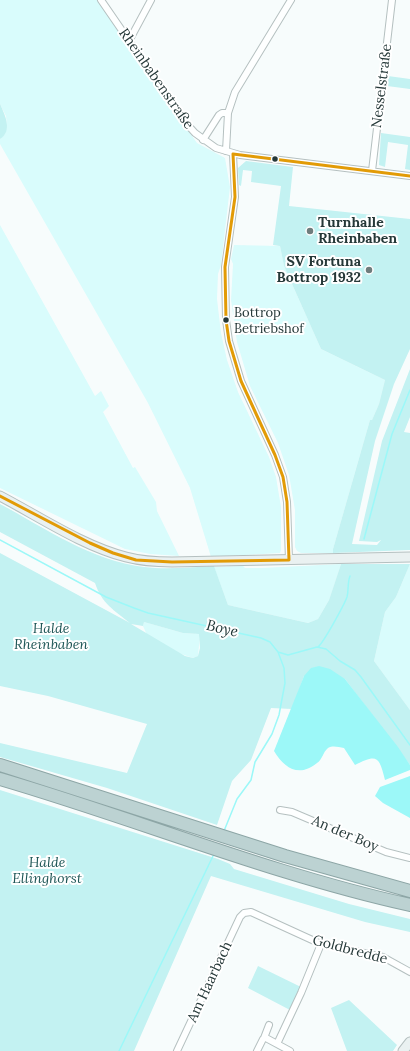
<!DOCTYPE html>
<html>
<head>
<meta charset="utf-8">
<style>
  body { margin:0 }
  canvas { display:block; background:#f7fcfc }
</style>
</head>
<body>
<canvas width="410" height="1051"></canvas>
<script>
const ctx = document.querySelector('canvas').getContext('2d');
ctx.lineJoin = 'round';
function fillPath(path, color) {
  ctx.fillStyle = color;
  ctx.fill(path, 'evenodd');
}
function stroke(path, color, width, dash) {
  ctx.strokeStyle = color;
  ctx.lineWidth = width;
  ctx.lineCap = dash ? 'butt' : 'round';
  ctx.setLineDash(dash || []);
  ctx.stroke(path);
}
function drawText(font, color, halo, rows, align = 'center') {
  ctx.font = font + ' Lora,serif';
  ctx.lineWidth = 4;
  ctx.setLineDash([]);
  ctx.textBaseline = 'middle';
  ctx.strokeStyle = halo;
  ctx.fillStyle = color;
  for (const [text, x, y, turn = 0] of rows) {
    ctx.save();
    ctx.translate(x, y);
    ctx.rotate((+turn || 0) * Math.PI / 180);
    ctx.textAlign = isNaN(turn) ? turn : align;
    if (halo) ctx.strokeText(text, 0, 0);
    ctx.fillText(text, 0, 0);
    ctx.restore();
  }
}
fillPath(new Path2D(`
  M0,0H97L197,143L225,158L230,187L221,265L218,274L217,299L221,333L227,360L238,392L269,457L276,477L281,507V550L280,553L211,557L190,488L148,403L0,144V139L5,134L7,127L6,116L0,104Z
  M0,225L95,396L101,391L109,406L103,412L133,468L135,467L156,502L157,511L179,556L150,554L125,549L0,488Z
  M234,245L280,246L284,266L321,349L385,380L379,404L372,420H370L333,549V553H301L297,551L295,547V510L289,475L278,443L250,386L237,342L231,300L233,264L231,259Z
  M341,564L329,600L318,619L308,623L228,605L214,567L243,566L245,568H261Z
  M410,564V710L374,661L385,612L396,597Z
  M144,622L183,633L200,634L198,656L193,658L151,644L143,626Z`), '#d9fcfc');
fillPath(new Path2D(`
  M388,76L410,79V89L387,86Z
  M0,104C5,115 13,131 0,139Z
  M381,133L410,137V170L405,169L408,145L388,142L385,167L379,165Z
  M246,161L293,167L289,206L410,219V349L394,384L375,441L352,544L377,545L381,540L377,542L359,541L382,441L410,369V417L404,432L410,433V550L333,553V549L370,420H372L379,404L385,380L321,349L284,266L280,246L273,245L281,186L251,182L252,171L243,170L241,186L239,185L238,168Z
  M0,504C45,528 92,561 144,567C168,570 190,567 214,566L228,605L308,623L318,619L329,600L341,564H410L396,597L385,612L374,661L410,710V765L345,679L304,676L292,709L271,708L251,760L232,781L217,825L107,788L0,757V743L127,773L147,724L48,696L0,686V553L130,623C114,610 102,604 95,583L0,532ZM144,622L183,633L199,634L200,648L198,656L193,658L185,656L131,624L143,626Z
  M0,790L218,859L230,864L234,869L349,904L410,919V932L365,922L211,876L134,1051H0Z
  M258,966L301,987L290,1010L248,988Z
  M349,1000L397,1045L393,1051H347L331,1008Z`), '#c3f2f2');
fillPath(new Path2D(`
  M319,666L330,669L345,679L398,747L410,765V770L385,780C379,756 377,754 355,765L344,748C338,747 333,745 328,748C323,752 322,760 317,763C299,778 284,768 274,751L304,676L311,668Z
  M410,776V818L383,803L375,796L380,787Z`), '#9cf8f8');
stroke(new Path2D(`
  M364,539L392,434L410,390
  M0,540L106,597L134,608L148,613L261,638L270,642L278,652L288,655L317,647L326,649L340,661L355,670L361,677L410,745
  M318,647C324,642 344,605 347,597C349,590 347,584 350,576
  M224,831L237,799L251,780L255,762L272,734L279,715L285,683L284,668L278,652
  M119,1051L214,854`), '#9cf8f8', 1.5);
const street = new Path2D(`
  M101,0L185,122L195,133L216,148L240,155L410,176
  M129,41L151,0
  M203,140L219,115L222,113H228
  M226,151L228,113L235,92L291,0
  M233,154L235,197L225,267L226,320L229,341L241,381L275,455L283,477L287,502L289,560
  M372,171L392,0
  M280,810L292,812L386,852L410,858
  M264,1038L269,1025
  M277,1044L301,993L321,944
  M177,1051L240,917L244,913L251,912L321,944L383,957L410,972
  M257,1051L263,1039L266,1038L290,1051`);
const secondary = new Path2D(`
  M0,496C40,517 83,546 126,557C141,561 156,562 172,562L410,557
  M403,1051L410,1042`);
const highway = new Path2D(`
  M0,765L285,856L410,891
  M0,779C137,819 270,874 410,905`);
stroke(street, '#b5c0c0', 8);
stroke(secondary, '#b5c0c0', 11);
stroke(highway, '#8da6a6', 14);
stroke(street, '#feffff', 6);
stroke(secondary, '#eaf1f1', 9);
stroke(highway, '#bcd2d2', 12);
stroke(new Path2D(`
  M233,154L235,197L225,267L226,320L229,341L241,381L275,455L283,477L287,502L289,560
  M233,154L410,176
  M0,496L90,543L113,553L136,560L172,562L289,560`), '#e29b06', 3);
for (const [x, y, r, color] of [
  [275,159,3.5,"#253838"],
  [310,231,4,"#6e7d7d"],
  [369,270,4,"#6e7d7d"],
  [226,320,3.5,"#253838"]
]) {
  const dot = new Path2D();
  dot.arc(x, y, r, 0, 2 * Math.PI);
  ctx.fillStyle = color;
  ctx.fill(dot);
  stroke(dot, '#fff', 1.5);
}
drawText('13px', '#253838', '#fff', [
  ["Bottrop",234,313],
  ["Betriebshof",234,329]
], 'left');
drawText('14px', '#253838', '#fff', [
  ["Rheinbabenstraße",156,79,55],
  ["Nesselstraße",382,86,-83],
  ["An der Boy",345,834,23],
  ["Goldbredde",350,950,15],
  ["Am Haarbach",210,982,-65]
]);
drawText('bold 14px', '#253838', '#fff', [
  ["Turnhalle",318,223],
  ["Rheinbaben",318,239],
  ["SV Fortuna",361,262,"right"],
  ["Bottrop 1932",361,278,"right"]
], 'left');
drawText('italic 14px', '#1f5757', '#fff', [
  ["Halde",51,629],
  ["Rheinbaben",51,645],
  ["Halde",47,863],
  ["Ellinghorst",47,879]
]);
drawText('italic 15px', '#203737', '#fff', [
  ["Boye",222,629,13]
]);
</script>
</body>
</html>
